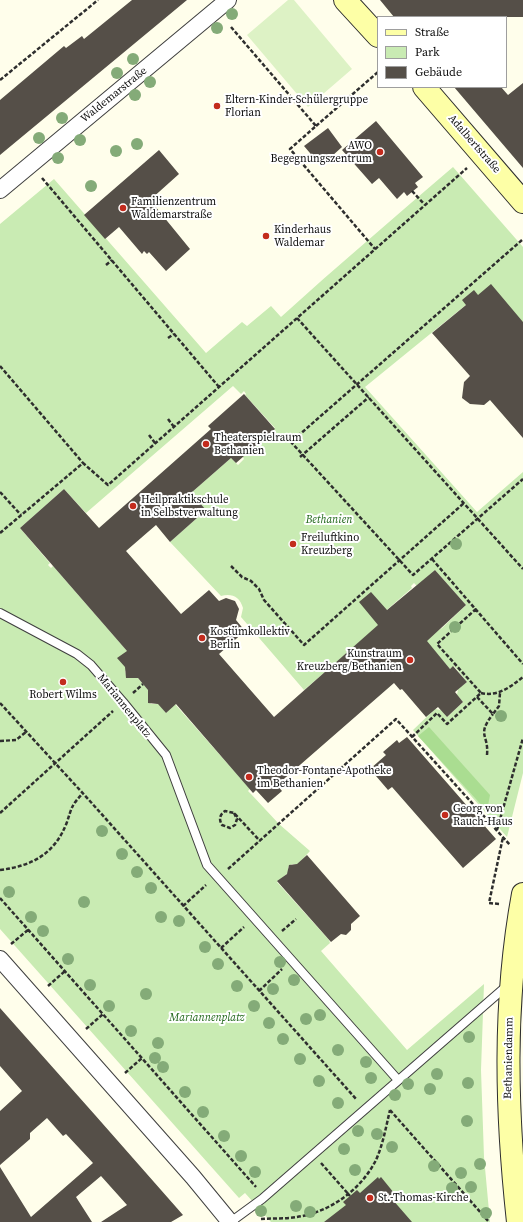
<!DOCTYPE html>
<html>
<head>
<meta charset="utf-8">
<style>
  body { margin:0 }
  #map { position:relative; width:523px; height:1222px; overflow:hidden; background:#fffeeb; font-family:"Source Serif 4",serif }
  canvas { display:block }
  .legend { position:absolute; left:377px; top:16px; width:130px; height:72px; box-sizing:border-box; background:#fff; border:1px solid #9e9e9e; margin:0; padding:5px 7px; list-style:none; font-size:12px; color:#0c0c0c }
  .legend li { display:flex; align-items:center; gap:8px; height:20px }
  .legend b { width:20px; border:1px solid #9e9e9e }
</style>
</head>
<body>
<div id="map">
<canvas width="523" height="1222"></canvas>
<ul class="legend">
<li><b style="height:5px;background:#fdffa6"></b>Straße</li>
<li><b style="height:11px;background:#c9ebb3"></b>Park</li>
<li><b style="height:11px;background:#554f48"></b>Gebäude</li>
</ul>
</div>
<script>
const ctx = document.querySelector('canvas').getContext('2d');
ctx.lineJoin = 'round';
function fillPath(path, color) {
  ctx.fillStyle = color;
  ctx.fill(path, 'evenodd');
}
function stroke(path, color, width, dash) {
  ctx.strokeStyle = color;
  ctx.lineWidth = width;
  ctx.lineCap = dash ? 'butt' : 'round';
  ctx.setLineDash(dash || []);
  ctx.stroke(path);
}
function drawText(font, color, halo, rows, align = 'center') {
  ctx.font = font + ' "Source Serif 4",serif';
  ctx.lineWidth = 4;
  ctx.setLineDash([]);
  ctx.textBaseline = 'middle';
  ctx.strokeStyle = halo;
  ctx.fillStyle = color;
  for (const [text, x, y, turn = 0] of rows) {
    ctx.save();
    ctx.translate(x, y);
    ctx.rotate((+turn || 0) * Math.PI / 180);
    ctx.textAlign = isNaN(turn) ? turn : align;
    if (halo) ctx.strokeText(text, 0, 0);
    ctx.fillText(text, 0, 0);
    ctx.restore();
  }
}
fillPath(new Path2D(`
  M453,167L523,247V322L478,295L365,387L477,512L523,472V773L507,837L413,730L435,709L441,710L447,717L463,702L457,695L458,689L467,682L454,666L450,669L424,639L442,628L466,605L435,570L417,586L414,583L411,586L412,588L382,614L385,620L304,690L241,617L243,608C240,597 232,593 221,596L170,542L206,510L191,493L231,458L238,465L244,459L243,457L275,428L245,395L246,394L244,391L241,394L233,386L86,513L64,489L20,528L48,561L50,563L48,565L51,568L53,566L128,652L129,668L125,671L126,675L128,678L135,675L152,694L148,700L151,704H156L158,702L166,713L174,703L250,789L248,791L251,794L279,824L310,851L297,865L292,864L288,867V873L277,882L329,940L330,943L321,951L407,1050L484,984L481,1070L484,1157L490,1222H271L245,1193L239,1198L0,929V224L54,179L206,353L242,322L247,326L271,306L281,317C337,266 395,217 453,167Z`), '#c9ebb3');
fillPath(new Path2D(`
  M429,727L490,795L487,811L418,736Z`), '#aadd91');
fillPath(new Path2D(`
  M288,0H294L352,69L308,107L247,35Z`), '#ddf2c5');
fillPath(new Path2D(`
  M132,0H187L0,155V100L64,46L66,48L82,36L84,39Z
  M380,0H523V17H394Z
  M523,83V168L454,87H501L508,95Z
  M376,121L423,177L415,183L418,187L407,196L404,192L397,199L379,178L372,184L342,150Z
  M328,128L342,147L321,166L304,146Z
  M159,150L179,174L150,200L190,249L166,271L149,252L147,254L144,251L142,254L119,227L105,239L84,215Z
  M491,284L523,322V438L490,400L484,405L470,404L462,398L464,382L470,376L432,333L466,305L462,300L474,290L478,295Z
  M244,394L275,429L236,463L231,458L191,493L206,510L170,542L156,525L126,551L181,614L209,590L219,601L226,598L235,601L239,609L236,620L245,631L219,654L274,717L378,625L359,602L371,592L387,610L435,570L466,605L427,641L450,669L453,666L467,682L455,692L463,702L447,717L438,707L426,717L402,689L400,690L394,683L277,785L282,791L268,803L256,790L253,793L176,704L166,713L158,704L148,703V690L138,678H126L125,667L117,658L127,651L20,528L64,489L99,528L211,429L208,426Z
  M407,737L496,839L463,868L392,787L388,790L370,769L386,755L383,752L397,740L399,743Z
  M307,855L360,916L351,924V930L346,935L341,934L331,942L277,881L287,874L289,865L297,864Z
  M0,1008L95,1115L183,1215L171,1222H101L127,1205L101,1176L76,1197L92,1222H0V1167L31,1217L93,1163L66,1134L63,1136L47,1118L30,1133V1139L0,1165V1111L22,1091L0,1066Z
  M378,1177L379,1179L381,1177L394,1193L392,1194L394,1197L392,1199L412,1222H324L346,1205L343,1202L357,1190L360,1193Z`), '#554f48');
const lane = new Path2D(`
  M0,613L77,654L91,665L123,702L166,755L207,865L398,1080
  M228,1220L236,1218L262,1199L509,984`);
const street = new Path2D(`
  M0,190L228,0
  M0,959L193,1177L230,1222`);
const secondary = new Path2D(`
  M345,0L378,36
  M424,87L523,202
  M518,1222C506,1112 503,1003 523,894`);
stroke(lane, '#3f3f3f', 10);
stroke(street, '#3f3f3f', 18);
stroke(secondary, '#2e2e2e', 24);
stroke(new Path2D(`
  M231,27L316,126L290,149L375,249
  M0,80L98,0
  M316,126L378,72
  M42,178L219,387
  M412,191L425,205
  M522,240L291,442L413,575L523,479
  M106,265L112,260
  M297,318L523,569
  M168,338L174,334
  M0,366L83,463
  M168,419L174,427
  M149,435L155,443
  M300,457L369,397
  M0,492L21,515
  M0,533L83,463L108,485L467,168
  M432,559L523,664
  M231,566L242,577L251,581L259,589L264,600L304,645L464,503
  M133,693L143,684
  M481,693C498,697 510,687 523,677
  M477,697L493,714L499,706L500,693
  M0,703L89,800L357,1100
  M412,737L437,713L447,724L481,693L437,644L476,609
  M0,741L16,740L26,732
  M487,755C489,734 476,736 493,714
  M0,813L113,711
  M234,813L237,819L235,825L230,828L222,825C219,820 219,815 225,811L234,813L260,841
  M497,830L523,738
  M228,869L396,719L510,845
  M0,870C32,866 55,854 67,822C72,807 71,806 83,793
  M0,898L256,1187
  M499,904L489,903L503,837
  M183,906L206,885
  M282,931L296,919
  M11,944L28,930
  M221,948L244,927
  M48,986L65,971
  M259,991L282,969
  M86,1029L103,1014
  M125,1073L142,1058
  M390,1110L489,1222
  M321,1163L350,1196
  M261,1219C273,1218 286,1219 297,1217C330,1212 361,1190 376,1160C383,1144 386,1127 390,1110`), '#2e2e2e', 2.5, [4, 2]);
stroke(lane, '#fff', 8);
stroke(street, '#fff', 16);
stroke(secondary, '#fdffa6', 22);
ctx.fillStyle = '#84ab78';
for (const [x, y] of [
  [232,14],
  [217,28],
  [133,59],
  [117,73],
  [150,82],
  [135,95],
  [62,118],
  [39,138],
  [80,140],
  [137,144],
  [116,151],
  [58,158],
  [91,186],
  [456,544],
  [455,627],
  [501,716],
  [102,831],
  [122,854],
  [137,872],
  [151,888],
  [9,892],
  [84,902],
  [31,917],
  [161,917],
  [179,921],
  [43,931],
  [205,947],
  [68,959],
  [280,962],
  [218,964],
  [294,980],
  [90,985],
  [237,986],
  [273,989],
  [146,994],
  [109,1006],
  [254,1006],
  [320,1015],
  [306,1019],
  [269,1023],
  [131,1031],
  [469,1037],
  [283,1039],
  [158,1043],
  [338,1050],
  [155,1058],
  [300,1059],
  [366,1062],
  [163,1067],
  [437,1074],
  [371,1078],
  [319,1081],
  [468,1083],
  [408,1084],
  [430,1089],
  [185,1092],
  [395,1095],
  [338,1103],
  [203,1112],
  [467,1121],
  [358,1131],
  [377,1134],
  [224,1136],
  [392,1147],
  [344,1149],
  [241,1156],
  [480,1164],
  [434,1166],
  [355,1170],
  [255,1172],
  [461,1173],
  [471,1187],
  [452,1188],
  [296,1206],
  [261,1211],
  [310,1212],
  [486,1213]
]) {
  ctx.beginPath();
  ctx.arc(x, y, 6, 0, 2 * Math.PI);
  ctx.fill();
}
for (const [x, y, r, color] of [
  [217,106,4,"#c32b1d"],
  [380,152,4,"#c32b1d"],
  [123,208,4,"#c32b1d"],
  [266,236,4,"#c32b1d"],
  [206,444,4,"#c32b1d"],
  [133,506,4,"#c32b1d"],
  [293,544,4,"#c32b1d"],
  [202,638,4,"#c32b1d"],
  [410,660,4,"#c32b1d"],
  [63,682,4,"#c32b1d"],
  [249,777,4,"#c32b1d"],
  [445,815,4,"#c32b1d"],
  [370,1198,4,"#c32b1d"]
]) {
  const dot = new Path2D();
  dot.arc(x, y, r, 0, 2 * Math.PI);
  ctx.fillStyle = color;
  ctx.fill(dot);
  stroke(dot, '#fff', 1.5);
}
drawText('11px', '#0c0c0c', '#fff', [
  ["Waldemarstraße",114,95,-39],
  ["Adalbertstraße",474,144,49],
  ["Mariannenplatz",124,706,51],
  ["Bethaniendamm",509,1058,-89]
]);
drawText('11px', '#0c0c0c', '#fff', [
  ["Eltern-Kinder-Schülergruppe",225,100],
  ["Florian",225,113],
  ["AWO",372,146,"right"],
  ["Begegnungszentrum",372,159,"right"],
  ["Familienzentrum",131,202],
  ["Waldemarstraße",131,215],
  ["Kinderhaus",274,230],
  ["Waldemar",274,243],
  ["Theaterspielraum",214,438],
  ["Bethanien",214,451],
  ["Heilpraktikschule",141,500],
  ["in Selbstverwaltung",141,513],
  ["Freiluftkino",301,538],
  ["Kreuzberg",301,551],
  ["Kostümkollektiv",210,632],
  ["Berlin",210,645],
  ["Kunstraum",402,654,"right"],
  ["Kreuzberg/Bethanien",402,667,"right"],
  ["Robert Wilms",63,695,"center"],
  ["Theodor-Fontane-Apotheke",257,771],
  ["im Bethanien",257,784],
  ["Georg von",453,809],
  ["Rauch-Haus",453,822],
  ["St.-Thomas-Kirche",378,1198]
], 'left');
drawText('italic 11px', '#206719', '#fff', [
  ["Bethanien",329,520],
  ["Mariannenplatz",207,1018]
]);
</script>
</body>
</html>
